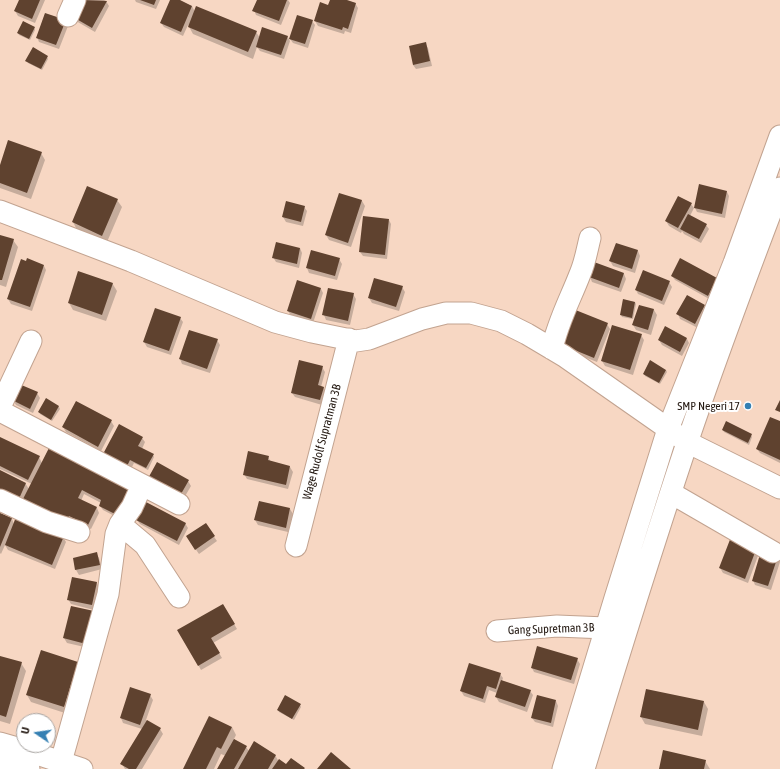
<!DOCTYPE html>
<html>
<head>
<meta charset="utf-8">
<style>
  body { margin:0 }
  #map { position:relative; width:780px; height:769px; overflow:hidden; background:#f7d7c3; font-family:"Asap Condensed",sans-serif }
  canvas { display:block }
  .north { position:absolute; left:16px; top:713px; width:40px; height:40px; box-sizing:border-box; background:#fff; border:1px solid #a7a3a0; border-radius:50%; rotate:283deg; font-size:11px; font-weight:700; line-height:16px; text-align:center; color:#231811 }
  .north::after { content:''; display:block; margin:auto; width:14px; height:18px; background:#3580b3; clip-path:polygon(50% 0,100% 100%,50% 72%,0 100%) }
</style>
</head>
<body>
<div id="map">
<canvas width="780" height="769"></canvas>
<div class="north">U</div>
</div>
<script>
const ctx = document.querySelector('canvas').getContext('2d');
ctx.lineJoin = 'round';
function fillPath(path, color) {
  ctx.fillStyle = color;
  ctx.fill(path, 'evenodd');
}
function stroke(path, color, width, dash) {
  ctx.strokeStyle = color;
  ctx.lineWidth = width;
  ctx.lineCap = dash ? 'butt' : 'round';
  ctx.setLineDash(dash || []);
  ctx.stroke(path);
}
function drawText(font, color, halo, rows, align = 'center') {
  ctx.font = font + ' "Asap Condensed",sans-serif';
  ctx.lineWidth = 4;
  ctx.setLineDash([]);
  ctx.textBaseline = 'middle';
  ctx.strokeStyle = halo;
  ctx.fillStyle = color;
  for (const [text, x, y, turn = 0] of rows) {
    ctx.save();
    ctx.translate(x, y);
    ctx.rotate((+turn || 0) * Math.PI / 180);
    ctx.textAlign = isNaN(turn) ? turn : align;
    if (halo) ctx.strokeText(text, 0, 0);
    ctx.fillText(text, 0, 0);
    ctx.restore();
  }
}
fillPath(new Path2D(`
  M20,0H45L35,23L18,16L15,11Z
  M83,0H104L106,1L109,6L95,32L76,21Z
  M135,0H160L156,9L136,2Z
  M171,0H177L192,6L195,12L256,32L260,38L287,36L290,41L284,59L260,51L257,47L253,59L193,34L188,25L183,36L164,27L161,23Z
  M258,0H288L290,3L281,25L256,15L254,10Z
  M331,0H344L355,3L358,8L351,33L345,31L344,34L318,26L315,21L329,6Z
  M45,14L68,26L59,49L39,42L37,37Z
  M312,21L315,25L308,48L293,43L290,39Z
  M34,27L35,30L30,40L19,35L18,33Z
  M425,43L428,48L432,66L416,69L413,65Z
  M47,57L48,59L42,70L28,63L27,61Z
  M41,153L45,160L31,199L0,188V168Z
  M727,192L729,196L725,218L697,212L695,208Z
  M340,194L362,201L365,206L351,247L329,240L326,235Z
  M117,200L122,207L107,242L77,230L73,222Z
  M691,204L694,208L690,216L706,225L709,229L701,243L684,234L682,231L681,233L669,226L666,221Z
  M304,207L307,211L303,226L286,222L283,217Z
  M389,220L391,224L387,259L363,256L360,252Z
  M0,236L13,240L18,247L6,287L0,285Z
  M616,244L638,251L640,256L635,273L613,266L610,261Z
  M300,248L302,253L299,268L276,262L273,257Z
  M339,259L342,264L337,280L309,273L307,268Z
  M44,266L46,270L32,311L11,304L8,299Z
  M624,274L626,279L621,292L592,282L590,277Z
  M672,276L717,279L711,300L675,280Z
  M669,282L672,287L664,305L638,294L636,290Z
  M112,283L117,291L106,321L73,310L69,303Z
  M402,287L405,292L399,311L372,303L369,298Z
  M321,289L323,293L313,323L291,316L288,311Z
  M353,294L356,299L350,325L326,320L324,315Z
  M687,297L705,306L707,311L698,328L680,319L678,314Z
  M623,300L635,302L636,304L633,319L622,317L621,315Z
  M639,306L654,310L657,315L651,335L636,330L633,325Z
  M180,318L183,322L171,355L147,347L144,342Z
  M607,324L610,329L597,362L559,347Z
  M666,327L687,339L689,343L682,356L662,345L659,340Z
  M641,335L644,340L633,375L605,366L602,361Z
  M217,340L220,345L210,373L182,364L180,359Z
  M322,367L325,372L321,387H323L326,392L322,405L295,397L292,393Z
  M666,370L667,372L660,384L645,376L644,374Z
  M37,393L40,398L33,413L16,405L13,400Z
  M46,399L59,407L60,409L52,421L40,414L39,412Z
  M111,421L114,426L101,451L66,432L63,427Z
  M780,422V463L760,453L757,449Z
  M723,430L751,435L752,437L749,445L724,432Z
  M0,438L39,457L42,463L50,447L124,521L103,510L100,506L101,503L84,494L81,501L97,508L99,513L91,529L72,520L27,504L23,498L20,505L0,471L25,483L29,489L32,484L0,469Z
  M142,438L145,442L142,449L153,455L154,457L148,470L134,463L130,471L107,458Z
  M268,457L271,462L290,467L293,472L288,489L247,479L244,474Z
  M188,481L191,486L184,498L147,482Z
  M259,502L290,509L293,514L288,532L258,525L255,520Z
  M0,514L12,519L14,524L63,537L66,542L55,569L8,550L5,545L1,554L0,553Z
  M137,520L185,523L188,528L179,545L140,524Z
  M205,524L217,541L199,554L190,541Z
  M732,538L759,553L748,583L723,573L720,568Z
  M96,553L99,558L102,569L79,575L76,570L74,559Z
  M777,557L780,562L771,590L755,585L753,580Z
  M97,583L99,588L94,610L71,604L68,599Z
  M223,605L237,629L213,643L222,658L201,670L179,630Z
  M71,607L89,648L67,643L64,638Z
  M41,651L78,663L68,714L31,702L27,695Z
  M0,657L21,663L26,671L10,724L0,721Z
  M577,659L580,664L574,684L534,672L532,668Z
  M500,674L503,678L502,681L530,691L533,695L527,712L499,702L496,697L497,693L489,690L485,703L464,696L461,691Z
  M150,695L153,700L146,720L160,729L163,734L142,769H125L122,764L142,729L123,723L121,718Z
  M556,701L558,706L553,727L535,722L532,718Z
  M704,702L708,709L702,736L645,724L641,717Z
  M300,705L301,707L294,720L279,712L278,710Z
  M232,727L236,735L234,739L246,747L249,751L275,755L279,762L286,766L304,769H218L226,756L221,754L214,769H185Z
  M705,761L710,769H660Z`), '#0003');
fillPath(new Path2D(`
  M19,0H40L32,19L14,11Z
  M82,0L107,1L92,28L73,17Z
  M140,0H156L154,5Z
  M170,0H180L192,6L181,32L160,23Z
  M257,0H287L279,21L252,11Z
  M330,0H347L356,3L348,29L343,27L342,30L314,21L320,2L328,5Z
  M196,6L257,31L248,52L188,27Z
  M45,13L66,20L56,45L36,38Z
  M297,15L313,20L305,44L289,39Z
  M23,21L35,27L29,39L17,33Z
  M262,27L288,36L281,55L256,47Z
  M426,42L430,61L413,65L409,46Z
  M33,47L48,56L41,69L25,61Z
  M8,140L42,152L27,193L0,183V165Z
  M699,184L727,191L722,214L694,208Z
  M87,186L118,199L102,236L72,222Z
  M339,193L362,200L348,243L325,235Z
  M678,196L692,203L678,228L665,221Z
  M286,201L305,206L301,222L282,217Z
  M688,214L707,224L699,239L680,229Z
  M363,216L389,219L385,255L359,252Z
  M0,235L14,239L2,280H0Z
  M276,242L300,248L297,264L272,258Z
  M616,243L638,250L632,269L609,261Z
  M311,250L340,258L335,276L306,268Z
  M27,258L44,265L30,307L7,299L21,259L26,261Z
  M680,258L717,278L708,296L671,276Z
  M594,262L624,273L619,288L589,277Z
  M643,270L670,281L662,301L635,290Z
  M78,271L113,283L102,315L68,303Z
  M374,278L403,286L396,307L368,298Z
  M297,280L321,288L311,319L287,311Z
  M328,288L354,293L348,321L322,315Z
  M687,295L705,305L695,324L676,314Z
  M623,299L635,302L632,318L620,315Z
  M639,305L654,309L648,330L632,325Z
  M568,307L608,323L594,358L555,342Z
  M155,308L181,317L169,351L143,342Z
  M612,325L642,334L630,370L601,361Z
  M665,326L687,338L680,352L658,340Z
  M189,330L218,339L207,369L179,359Z
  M299,360L323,366L318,385L324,387L320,400L291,393Z
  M650,360L666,370L659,383L643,374Z
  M19,384L38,392L30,409L12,400Z
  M46,398L59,406L51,420L38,412Z
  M780,400V412L775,410Z
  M76,401L112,420L98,447L62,427Z
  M770,417L780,421V460L756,449Z
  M726,421L752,434L748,443L722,430Z
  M119,424L143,437L138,446L154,454L146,468L130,460L127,466L103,454Z
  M0,437L40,456L28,480L0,466Z
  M50,446L135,489L121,517L99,506L101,500L82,490L78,498L97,507L88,525L69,516L66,522L23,499Z
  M248,451L269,456L268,460L290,466L286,485L243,475Z
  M157,462L189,480L181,494L165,484L161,491L146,482Z
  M0,470L26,483L18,501L0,492Z
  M259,501L290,508L286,528L254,520Z
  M146,502L186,523L177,541L136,520Z
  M0,513L12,518L0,547Z
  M16,517L64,536L52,565L5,545Z
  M206,523L215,536L195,550L186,536Z
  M731,537L757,547L745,579L719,568Z
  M761,551L778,556L768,586L752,581Z
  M97,552L100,565L75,570L73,558Z
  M72,577L97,582L92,605L67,600Z
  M223,604L235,624L211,638L220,653L198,666L177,630Z
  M71,606L94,611L86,644L63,638Z
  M537,646L578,658L571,680L531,668Z
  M41,650L78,662L64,707L26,695Z
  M0,656L22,662L6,717L0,715Z
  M469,663L501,673L496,689L487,686L483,699L460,691Z
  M501,680L531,690L525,707L495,697Z
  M130,687L151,694L140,725L120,718Z
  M646,689L704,701L698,730L640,717Z
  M285,695L301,704L292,719L277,710Z
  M537,695L556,700L551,723L531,718Z
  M209,716L232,727L221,749L217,747L206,769H183Z
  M147,720L161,728L136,769H129L120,764Z
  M234,739L247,746L234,769H217Z
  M254,741L276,755L268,769H238Z
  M663,750L706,760L704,769H659Z
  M331,752L351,769H317Z
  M291,758L305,768L304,769H272L279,759L286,764Z`), '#5f422f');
const minor = new Path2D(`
  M68,16L75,0
  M0,211L131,261L275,322L312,332L356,341L369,339L422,319L446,313H471L501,321L527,334L564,356L687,442L780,488
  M552,349C558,321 570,300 580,274C585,263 587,250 590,238
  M0,407L31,341
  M0,411L179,504
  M671,493L773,552
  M0,500L47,522L79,532
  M120,524L145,545L179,597
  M296,546L349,339
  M497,631L557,626L606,628
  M0,743L28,751L82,769
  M0,761L29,769
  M59,769L108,594L116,534L120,524L132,507L142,485
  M563,769L615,598L668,429L734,263L780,136
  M584,769C617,660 651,551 687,443C716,357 748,272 780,188`);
stroke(minor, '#c2a390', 23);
stroke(minor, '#fff', 21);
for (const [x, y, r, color] of [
  [748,406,4,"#3580b3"]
]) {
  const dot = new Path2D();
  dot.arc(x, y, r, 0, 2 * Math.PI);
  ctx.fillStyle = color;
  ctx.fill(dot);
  stroke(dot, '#fff', 1.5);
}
drawText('12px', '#231811', '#fff', [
  ["SMP Negeri 17",740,406]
], 'right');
drawText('12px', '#231811', '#fff', [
  ["Wage Rudolf Supratman 3B",322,442,-75],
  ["Gang Supretman 3B",551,629,-2]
]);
</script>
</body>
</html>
